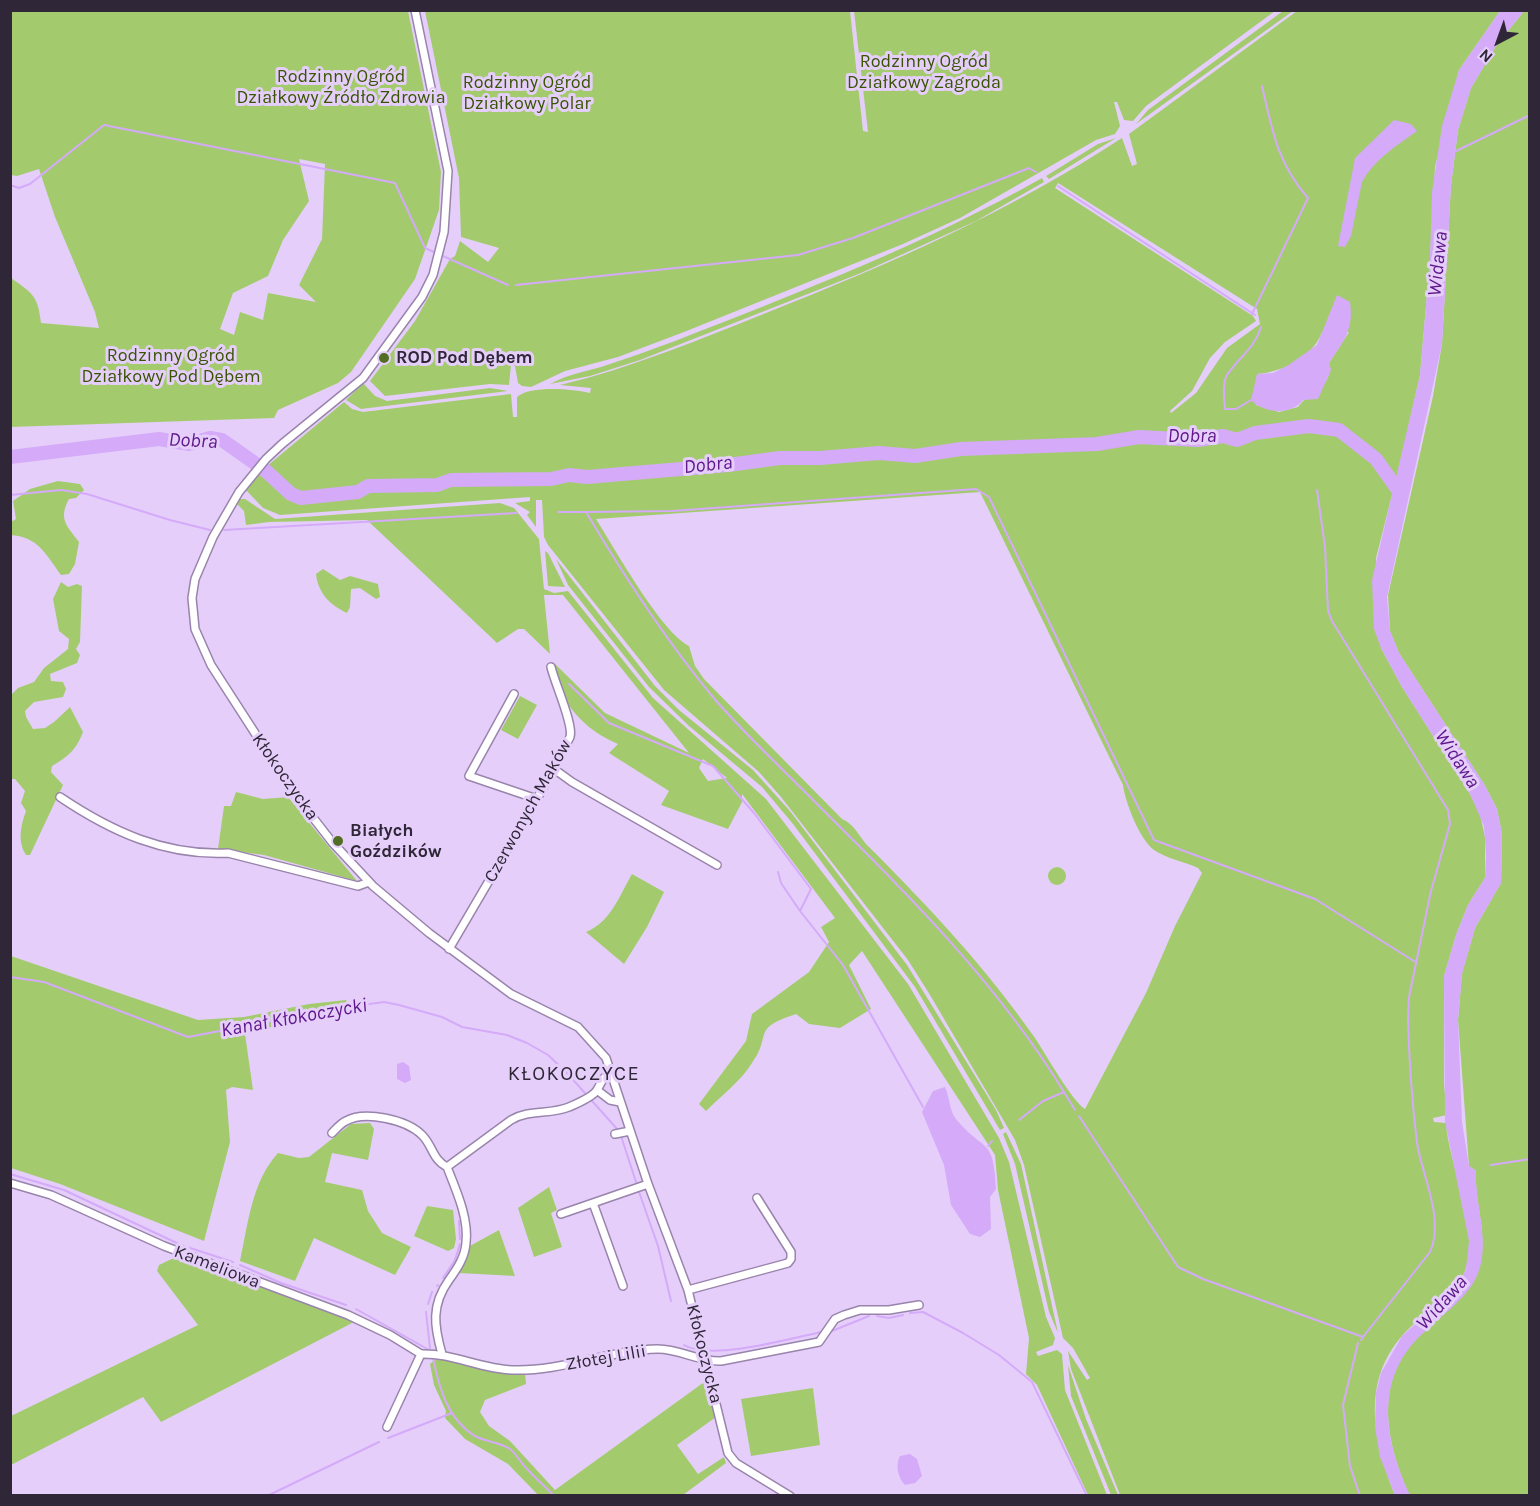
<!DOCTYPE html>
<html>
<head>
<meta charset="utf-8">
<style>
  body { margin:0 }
  #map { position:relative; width:1540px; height:1506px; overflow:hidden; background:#e5cffa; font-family:Karla,sans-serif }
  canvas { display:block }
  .frame { position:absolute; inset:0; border:12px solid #2f2637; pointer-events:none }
  .north { position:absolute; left:1468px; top:12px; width:60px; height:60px; -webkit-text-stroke:4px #e5cffa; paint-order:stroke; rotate:221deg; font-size:16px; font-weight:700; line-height:24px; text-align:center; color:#2f2637 }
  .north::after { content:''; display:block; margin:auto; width:21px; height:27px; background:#2f2637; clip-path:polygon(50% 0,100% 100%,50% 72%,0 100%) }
</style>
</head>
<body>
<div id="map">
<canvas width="1540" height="1506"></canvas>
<div class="frame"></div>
<div class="north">N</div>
</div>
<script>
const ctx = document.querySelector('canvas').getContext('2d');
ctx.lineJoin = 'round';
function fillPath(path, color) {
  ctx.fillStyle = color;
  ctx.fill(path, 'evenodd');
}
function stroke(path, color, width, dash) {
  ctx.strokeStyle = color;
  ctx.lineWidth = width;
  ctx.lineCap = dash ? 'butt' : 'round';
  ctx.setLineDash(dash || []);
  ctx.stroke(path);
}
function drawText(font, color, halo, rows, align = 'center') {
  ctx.font = font + ' Karla,sans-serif';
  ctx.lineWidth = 6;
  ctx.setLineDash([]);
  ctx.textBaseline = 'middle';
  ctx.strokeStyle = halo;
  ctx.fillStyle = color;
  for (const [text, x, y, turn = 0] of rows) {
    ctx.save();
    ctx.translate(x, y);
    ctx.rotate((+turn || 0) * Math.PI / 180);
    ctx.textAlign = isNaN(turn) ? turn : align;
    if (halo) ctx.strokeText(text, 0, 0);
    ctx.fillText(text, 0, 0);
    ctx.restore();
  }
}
fillPath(new Path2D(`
  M11,10L408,11L441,172L439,210L415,279L351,372L338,383L278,410L274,418L11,427V278C32,293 38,295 41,323L99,328L95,312L55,217L39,169L17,176L11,175ZM299,159L325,164L322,239L299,285L316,302L268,293L263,320L240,312L234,335L220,329L233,293L268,276L283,240L309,201Z
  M425,11H850L863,131L868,132L854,11H1275L1146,106L1133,121L1124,120L1117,102H1114L1120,126L1115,134L1096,140L960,218L903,244L684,332L618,357L565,371L531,387L522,386L518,383L515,366L511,365L509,385L490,384L385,396L370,381L415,321L450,259L455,256L460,241L488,262L499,248L461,237L459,178Z
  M1283,11H1293L1136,124L1148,110Z
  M1297,11H1500L1459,70L1435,167L1430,260L1420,375L1396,482L1375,457L1338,428L1321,424L1257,430L1236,437L1224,433L1202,437L1149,435L1094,441L973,447L918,454L869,452L819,457H770L729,464L594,476C577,472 566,475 550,475C541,475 536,473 526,475L370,482L356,487L319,491V499L381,491L437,490L459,485L574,478L592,479L778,460L871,455L911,458L955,452L1087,447L1143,439L1199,443L1217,440L1237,443L1268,433L1315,429L1332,431L1374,459L1388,477L1393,491L1376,558L1381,648L1402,687L1470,794L1480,814L1485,837V878L1468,905L1456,935L1444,976V1084L1447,1115L1433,1118L1434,1122L1446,1123C1449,1167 1481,1228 1465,1271C1456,1293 1432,1308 1415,1323C1359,1372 1371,1435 1395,1495H1120L1071,1369L1068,1351L1087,1380L1090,1378L1073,1348L1063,1338L1024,1165L1015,1140L930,995L908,960L781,797L759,772L664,690L548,545L544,537L542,500H536V527L527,515L530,512L515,503L530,501V497L280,515L263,508L246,490L267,466L344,402L352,409L363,412L511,394L513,417H517V397C530,385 573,389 590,393L591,388L560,385C631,368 698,340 766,313C892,263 1009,212 1122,138L1132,166L1137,164L1129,134ZM1058,183L1257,309L1260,324L1227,348L1196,393L1171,413L1170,411L1192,391L1210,358L1225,342L1256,321L1253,316L1055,188ZM1322,332H1349L1329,363C1334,387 1309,391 1298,407L1279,412L1256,405L1257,374C1283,372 1313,357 1322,332ZM980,492L1123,785C1125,802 1140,840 1154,850C1165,858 1185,862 1198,868L1202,873L1175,926L1146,993L1085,1109C1072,1101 1045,1053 1035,1038C987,969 929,907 870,848C859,838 856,825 842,819L704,679L695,666L689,646C661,632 615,549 596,519Z
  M1524,11H1529V1495L1410,1496C1385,1442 1372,1375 1424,1332C1439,1319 1471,1290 1478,1271C1490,1239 1474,1203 1476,1171L1469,1166L1458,1020L1462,973L1475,928L1501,883L1502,834L1497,809L1484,784L1399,653L1390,631L1388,595L1433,396L1442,344L1451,185L1458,130L1471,88L1496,46Z
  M1116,138L1049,179L1046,176L1098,144Z
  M1042,178L1044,182L976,221L861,273L640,360L590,376L550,384C566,375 583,372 601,367C626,359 650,350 675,341C800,292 925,244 1042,178Z
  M363,383L375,396L387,401L490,388L508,391L361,409L346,400Z
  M58,481L80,484L84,490L76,498L69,499C58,519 67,526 79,542L75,564L69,574L61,575C47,556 38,536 10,535L11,522L16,519L13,501L30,489Z
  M239,499H245L275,519L500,503L514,508L539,539L544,589L554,593L568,591L653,698L766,799L908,984L999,1138L1009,1162L1046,1317L1055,1338L1053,1345L1036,1352L1038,1356L1057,1350L1062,1354L1065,1390L1107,1495H1088L1037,1385L1026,1374L1029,1338L998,1190L995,1155L862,951L849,965L871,1009L840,1028L809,1024L796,1014C750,1029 773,1034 752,1063C740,1082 721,1096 706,1111L699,1104L746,1041L752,1014L809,972L829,942L821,927L835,918L742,794V802L728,829L661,805L669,791L609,753L618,744C586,731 556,701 555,664L605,713L689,753L563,595H544L550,654L524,629H518L497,643L367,520L269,522L246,525L244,511L236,503ZM703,759L727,778L708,781L699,768Z
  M545,551L548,553L565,587L548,586Z
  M556,559L655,686L679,710L753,770L790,811L907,965L996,1110L1004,1128L1000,1130L915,987L793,824L762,787L689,726L649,687L568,585Z
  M323,569L340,580L350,576L378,584L380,597L376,599L360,588L351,589L350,607L347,613C330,605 318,593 316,574Z
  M61,582L68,587L77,584L82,586L80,642L76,649L80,655L77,663L50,674L51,681L63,682L66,689L63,697L34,702L25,711L26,717L33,729L45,728L54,722L70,707L83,732C76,750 69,756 52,766L51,772L63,785L30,855H26C17,841 21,825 26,811L21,803L25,791L15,779H11V695L18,688L34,682L44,668L68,649L69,639L59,631L53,599Z
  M520,696L537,705L518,739L501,730Z
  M236,792L263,799L288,797L357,881L264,855L218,849L224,806H231Z
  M1048 876a9 9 0 1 1 18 0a9 9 0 1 1-18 0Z
  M632,874L664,892L647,927L624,964L586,932C611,922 619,896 632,874Z
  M11,956L198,1020L244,1017L309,1004L346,1000L349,1006L245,1034L253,1090L232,1087L226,1090L230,1142L204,1241L60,1184L11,1168Z
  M370,1123L374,1129L368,1160L332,1153L325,1182L362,1190L368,1211L382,1233L411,1247L395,1275L314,1238L295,1281L240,1261C248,1224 252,1181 278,1153L299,1158L309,1157L351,1124Z
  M1006,1132L1021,1164L1058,1333L1049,1312L1015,1164L1003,1134Z
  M549,1187L557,1210L551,1213L562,1247L534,1257L518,1208Z
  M427,1206L453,1210L456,1239L454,1248L448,1251L414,1236Z
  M499,1230L515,1276L459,1273L467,1257L468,1247Z
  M178,1256L354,1322L161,1422L143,1397L11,1465V1416L198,1325L157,1271L159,1265Z
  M437,1358H443L492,1372L525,1373L526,1384L485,1400L480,1412L489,1426L510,1441L555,1490L707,1380L716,1417L677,1445L698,1474L724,1457L726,1463L683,1495H538L508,1464L465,1439L445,1418L446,1411L434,1385L430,1364Z
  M1068,1365L1086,1419L1118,1495H1111L1071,1396Z
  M813,1388L820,1445L751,1456L741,1399Z`), '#a3cb6e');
fillPath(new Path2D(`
  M1500,11H1524L1496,46L1471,88L1458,130L1451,185L1442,344L1387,597L1390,631L1399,653L1484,784L1497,809L1502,834L1501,883L1475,928L1462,974L1458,1020L1462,1122L1469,1166L1476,1171C1474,1204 1493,1248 1475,1280C1462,1303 1439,1317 1421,1335C1373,1381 1385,1442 1410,1495H1395L1380,1457L1375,1427L1376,1393L1381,1373L1402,1336L1440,1302L1460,1281L1466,1269L1469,1241L1445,1121L1444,976L1456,935L1468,905L1485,878L1486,855L1484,826L1470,794L1402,687L1381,648L1374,629L1372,580L1420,375L1430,260L1432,192L1442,126L1459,70Z
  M1394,120L1411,124L1417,131C1395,147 1375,159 1362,182L1351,236L1345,247L1338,246L1355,158Z
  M1337,295L1350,302C1354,330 1344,340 1329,363L1331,370L1318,399L1303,400C1292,415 1264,414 1251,400L1257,374L1273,373L1287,366L1317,345Z
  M403,1062L409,1066L411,1080L405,1083L397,1079V1064Z
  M945,1087C950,1098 949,1110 956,1119C984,1153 994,1136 996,1189L990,1197L991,1229L980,1237L970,1234L951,1205L944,1165L922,1112L933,1091Z
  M910,1454L917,1459L922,1476L915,1483L905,1485C898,1478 895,1465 900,1456Z`), '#d4aaf9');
stroke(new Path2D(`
  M1452,153L1530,115
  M10,185L19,188L30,184L104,125L395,183L425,248L508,285
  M1058,186L1255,315
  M516,285L798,255L853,238L1029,168L1036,172
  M1252,314L1308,198C1277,163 1272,129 1262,86
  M1251,400L1236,409H1225C1224,399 1222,383 1227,375C1239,357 1255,348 1261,327
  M1317,490L1325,547L1328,611L1332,621L1448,810L1450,824L1431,891L1409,997L1408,1018C1409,1059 1412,1102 1417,1143C1422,1176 1445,1219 1430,1252L1363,1337
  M10,495L61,490L87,494L170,520L210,530
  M558,512H585
  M224,530L516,513
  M569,684L609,723L713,766L754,813L811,889L800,911L843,965L923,1107
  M778,872L781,883L800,911
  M10,977L44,982L188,1037L340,1008L384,1002L399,1005L442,1017L462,1027L507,1035L527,1043L548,1055L567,1073L618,1130
  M1064,1092C999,986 911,897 823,810C786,772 746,736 712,696C665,639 624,576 586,512L672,511L976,489L989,497L1154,840L1315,899L1417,963
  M1079,1116L1178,1267L1203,1279L1363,1337L1361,1340
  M1019,1120L1043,1101L1064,1092L1075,1110
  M621,1136L636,1182
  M988,1146L992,1141
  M1491,1165L1530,1159
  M10,1174L64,1190L181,1245L233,1262
  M639,1192L658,1246L671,1301
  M459,1221L460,1239
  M240,1265L281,1283L346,1305
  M443,1278L455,1260L460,1244
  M437,1286L438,1285
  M428,1304L432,1292
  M356,1309L431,1351
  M426,1312L430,1348
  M910,1313L923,1312L963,1333L999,1355L1032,1382L1087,1496
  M877,1316L889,1318L903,1315
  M832,1331L869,1316
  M1358,1343L1343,1405L1350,1466L1360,1496
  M684,1345C711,1361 789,1339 821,1332
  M433,1358C439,1387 447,1419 475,1436C486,1442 499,1442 510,1449C517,1454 521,1464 528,1470C536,1479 546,1487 554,1496
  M388,1438L452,1413
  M267,1496L379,1442`), '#d4aaf9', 2);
stroke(new Path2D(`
  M10,457L159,439L189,444L210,438L222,440L266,471L291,494L301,498L358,492L368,486L437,485L451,480L551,479L569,475L587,477L728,465L780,458H820L879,453L915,456L961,449L1097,444L1139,437L1198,440L1223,436L1237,440L1255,433L1309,426L1339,430L1376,459L1400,493`), '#d4aaf9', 14);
const minor = new Path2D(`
  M415,10L448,171L444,232L433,275L422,297L363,378L282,444L266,459L239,492L213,537L195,579L192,598L195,629L211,665L293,792L332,842L373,886L429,933L511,994L578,1027L606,1058L648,1184L688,1290L728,1453L736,1463L790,1496
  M514,694L469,776L537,799
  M554,769L572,782L717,865
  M60,797C112,832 165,856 228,853L358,886L369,882
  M449,949L537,799L570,737C574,725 555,684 551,667
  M597,1090L610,1100L620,1102
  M332,1133C336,1129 341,1123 346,1121C365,1110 407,1120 422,1135C433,1146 432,1159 447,1167
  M615,1134L630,1131
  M447,1167L511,1120C529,1109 550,1115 569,1107C576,1104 593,1097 597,1090C602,1082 602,1077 611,1073
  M10,1183L51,1195L164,1246L348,1315L390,1335L421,1354
  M593,1203L623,1286
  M561,1214L648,1184
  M688,1290L788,1263L791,1259V1252L757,1198
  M421,1354C453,1353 480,1369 512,1370C562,1372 609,1350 658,1349C680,1349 699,1362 721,1361L819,1342L835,1319L844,1315L860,1310H889L919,1305
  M442,1354C434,1326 431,1305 449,1280C457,1269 465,1257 466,1243C469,1218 456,1190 447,1167
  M387,1427L421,1354`);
stroke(minor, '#9984ac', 10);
stroke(minor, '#fff', 7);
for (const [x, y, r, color] of [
  [384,358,6,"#516e23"],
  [338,841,6,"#516e23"]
]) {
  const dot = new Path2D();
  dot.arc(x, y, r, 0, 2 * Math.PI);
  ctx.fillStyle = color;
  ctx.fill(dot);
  stroke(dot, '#e5cffa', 2);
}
drawText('18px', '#385401', '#e5cffa', [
  ["Rodzinny Ogród",924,62],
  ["Działkowy Zagroda",924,83],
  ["Rodzinny Ogród",341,77],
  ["Działkowy Źródło Zdrowia",341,98],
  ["Rodzinny Ogród",527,83],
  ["Działkowy Polar",527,104],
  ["Rodzinny Ogród",171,356],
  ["Działkowy Pod Dębem",171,377]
]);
drawText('bold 18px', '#2f2637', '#e5cffa', [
  ["ROD Pod Dębem",396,358],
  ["Białych",350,831],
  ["Goździków",350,852]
], 'left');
drawText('18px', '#2f2637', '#e5cffa', [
  ["Kłokoczycka",285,777,55],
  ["Czerwonych Maków",528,811,-61],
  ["Kameliowa",217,1267,21],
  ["Kłokoczycka",704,1354,76],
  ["Złotej Lilii",606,1358,-10]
]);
drawText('italic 20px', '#5f178b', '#e5cffa', [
  ["Widawa",1438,264,-84],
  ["Dobra",1192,436],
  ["Dobra",193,441,3],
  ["Dobra",708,465,-6],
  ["Widawa",1457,759,57],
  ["Kanał Kłokoczycki",294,1018,-10],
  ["Widawa",1442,1303,-48]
]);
ctx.letterSpacing = '1.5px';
drawText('20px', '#2f2637', '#e5cffa', [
  ["KŁOKOCZYCE",574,1074]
]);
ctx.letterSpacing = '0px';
</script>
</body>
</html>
